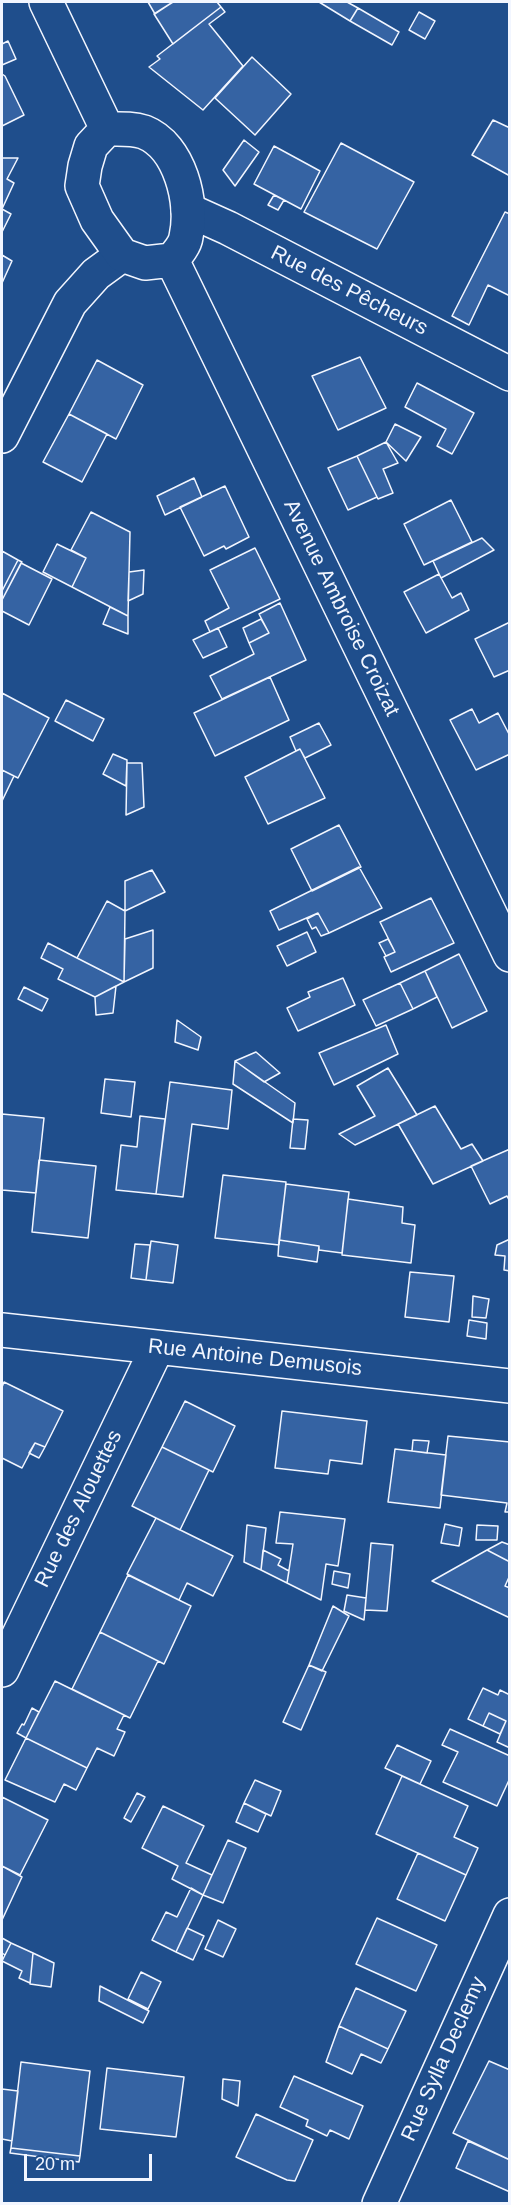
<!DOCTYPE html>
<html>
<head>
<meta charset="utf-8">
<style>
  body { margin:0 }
  #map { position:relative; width:511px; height:2205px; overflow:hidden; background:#1f4e8c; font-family:Helvetica,sans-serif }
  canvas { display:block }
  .frame { position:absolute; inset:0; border:3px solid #f2f6ff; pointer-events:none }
  .scale { position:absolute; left:24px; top:2154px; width:128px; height:27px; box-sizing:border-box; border:3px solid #f2f6ff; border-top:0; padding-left:8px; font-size:18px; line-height:21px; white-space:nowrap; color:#f2f6ff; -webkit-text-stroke:4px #1f4e8c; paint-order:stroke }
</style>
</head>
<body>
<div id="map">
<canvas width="511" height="2205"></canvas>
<div class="frame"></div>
<div class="scale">20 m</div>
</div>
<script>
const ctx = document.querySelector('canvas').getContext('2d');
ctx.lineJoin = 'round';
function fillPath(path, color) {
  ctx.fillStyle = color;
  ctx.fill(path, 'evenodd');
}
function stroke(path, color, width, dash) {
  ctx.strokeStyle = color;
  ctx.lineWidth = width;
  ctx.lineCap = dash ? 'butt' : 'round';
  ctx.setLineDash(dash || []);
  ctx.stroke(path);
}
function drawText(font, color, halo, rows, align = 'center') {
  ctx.font = font + ' Helvetica,sans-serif';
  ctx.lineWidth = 4.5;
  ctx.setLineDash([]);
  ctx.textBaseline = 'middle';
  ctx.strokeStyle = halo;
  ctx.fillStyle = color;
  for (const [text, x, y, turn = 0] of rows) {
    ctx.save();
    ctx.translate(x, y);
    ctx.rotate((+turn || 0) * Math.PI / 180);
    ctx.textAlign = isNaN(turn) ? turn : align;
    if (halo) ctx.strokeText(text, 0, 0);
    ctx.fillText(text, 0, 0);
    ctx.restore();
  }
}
const building = new Path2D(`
  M148,2H173L155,14Z
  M173,2H217L221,7L173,44L154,14Z
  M319,2H347L358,8L350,21Z
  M221,7L225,12L209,24L243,66L203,110L149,67L160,59L157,56Z
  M358,8L399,32L392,45L350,21Z
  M419,12L435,21L425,39L409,30Z
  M8,41L16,59L2,65V44Z
  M252,57L291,94L255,135L215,98Z
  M2,74L5,76L24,115L2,126Z
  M493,120L510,128V176L472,155Z
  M244,140L259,152L235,186L223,170Z
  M341,143L414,182L377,249L304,212Z
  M274,146L320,171L301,209L254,184Z
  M2,158H18L7,179L14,183L2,209Z
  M274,195L284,200L278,210L268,205Z
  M2,209L11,214L2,232Z
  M505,212L510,214V296L488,285L469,325L452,316Z
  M2,255L12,261L2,283Z
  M360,357L386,408L338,430L312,376Z
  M97,360L143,385L116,439L69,414Z
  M417,383L474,413L452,454L437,446L446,429L405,407Z
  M69,414L107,434L82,482L43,462Z
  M395,424L421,437L406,461L386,442Z
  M386,442L398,463L383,469L393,493L378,499L357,456Z
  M357,456L377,497L348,510L328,468Z
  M194,478L202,497L165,515L157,496Z
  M225,486L249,537L226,549L224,546L204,556L180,507Z
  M451,500L472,542L424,565L404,524Z
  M91,512L130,532L128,616L72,587L86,558L71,550Z
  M482,538L494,550L441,578L433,561Z
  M57,544L86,558L72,587L43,572Z
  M255,548L280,599L210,632L205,621L229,608L210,570Z
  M2,551L18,560L2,591Z
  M18,560L22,562L2,600V591Z
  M21,563L52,579L29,625L2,611V600Z
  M144,570L143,594L128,601L129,572Z
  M439,574L452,598L461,593L469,610L426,633L404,592Z
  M280,603L306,660L222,699L210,676L254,654L249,643L269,633L259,614Z
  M110,607L128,616V634L103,624Z
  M261,619L269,633L249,643L243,628Z
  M510,622V670L494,677L475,639Z
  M218,628L227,647L203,658L193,640Z
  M270,677L289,720L215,756L194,713Z
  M2,693L49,718L18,778L2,770Z
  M66,700L104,719L93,741L55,721Z
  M472,709L479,723L498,713L510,736V754L476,770L450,720Z
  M319,723L331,745L305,758L300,749L296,751L290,737Z
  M300,749L325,798L268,824L245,777Z
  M113,754L127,760L126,786L103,774Z
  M127,763H142L144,807L126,815Z
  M2,770L14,776L2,801Z
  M339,825L361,867L312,891L291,849Z
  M359,867L382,908L329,933L318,913L279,930L270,911Z
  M152,870L165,892L125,911V881Z
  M431,898L454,943L391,972L384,957L395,952L380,922Z
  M107,901L125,911L124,982L77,958Z
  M318,913L329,933L321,936L316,927L312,929L307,919Z
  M153,930V968L124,982L125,939Z
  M307,932L316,952L287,966L277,946Z
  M388,939L395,952L386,956L379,943Z
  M48,943L77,958L124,982L95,997L58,979L63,969L41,958Z
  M459,954L487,1011L452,1028L425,971Z
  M425,971L437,997L413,1009L400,983Z
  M343,978L355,1005L298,1031L287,1008L310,997L308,992Z
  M400,983L413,1009L376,1026L363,1000Z
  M116,986L113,1013L96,1015L95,997Z
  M24,987L48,999L42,1011L18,999Z
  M177,1020L201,1037L198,1050L175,1042Z
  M386,1025L398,1054L334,1085L319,1053Z
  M256,1052L280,1073L264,1082L235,1061Z
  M235,1061L295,1103L293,1123L233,1084Z
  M388,1068L417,1115L355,1145L339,1134L375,1116L357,1086Z
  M105,1079L135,1082L131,1117L101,1113Z
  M170,1082L232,1090L228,1129L192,1124L183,1197L156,1194Z
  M435,1106L461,1149L472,1144L483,1161L433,1184L398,1124Z
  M2,1114L44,1118L36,1193L2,1190Z
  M140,1116L165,1119L156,1194L116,1190L121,1145L137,1147Z
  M293,1119L308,1120L305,1149L290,1148Z
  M510,1149V1202L507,1196L490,1204L471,1166Z
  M39,1160L96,1166L88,1238L32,1232Z
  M223,1175L286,1182L279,1245L215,1238Z
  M286,1184L349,1192L342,1253L319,1250V1246L279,1240Z
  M348,1199L403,1207L402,1223L415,1225L411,1263L342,1255Z
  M510,1239V1271L504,1270L505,1256L495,1255L497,1245Z
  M279,1240L319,1246L317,1262L278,1256Z
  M151,1241L178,1245L173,1283L146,1280Z
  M135,1244L150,1245L146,1280L131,1278Z
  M410,1272L454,1276L449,1322L405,1317Z
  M473,1296L489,1299L486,1318L472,1317Z
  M469,1320L487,1323L486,1339L467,1336Z
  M4,1382L63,1411L45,1447L35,1443L22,1468L2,1458V1387Z
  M185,1401L235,1426L213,1472L162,1447Z
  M282,1411L367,1421L362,1464L330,1460L328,1474L275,1468Z
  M448,1436L510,1442V1512H505L507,1503L441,1495Z
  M413,1440L429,1441L427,1453L412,1451Z
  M35,1443L45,1447L39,1458L29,1453Z
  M162,1447L209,1470L180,1530L132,1506Z
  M395,1449L446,1455L440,1508L388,1502Z
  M280,1512L345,1519L338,1566L326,1564L321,1600L287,1583L293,1544L276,1543Z
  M156,1518L233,1556L213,1596L187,1583L179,1600L127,1574Z
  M445,1524L462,1528L459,1546L441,1543Z
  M247,1525L266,1528L261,1570L244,1562Z
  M477,1525L498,1526L497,1540H476Z
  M502,1542L510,1545V1562L487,1550Z
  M371,1543L393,1545L387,1611L365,1610Z
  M263,1550L281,1559L278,1565L289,1571L287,1583L261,1570Z
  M487,1550L510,1562V1575L505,1586L510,1588V1618L432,1581Z
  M334,1571L350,1574L348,1588L332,1584Z
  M128,1575L191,1606L164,1664L100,1632Z
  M347,1595L366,1598L364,1620L344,1611Z
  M333,1606L349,1616L322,1671L309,1665Z
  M100,1632L158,1661L130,1718L72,1689Z
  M309,1665L326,1672L301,1730L283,1722Z
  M55,1681L124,1715L117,1729L125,1732L114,1756L97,1748L87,1768L26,1738Z
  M483,1688L498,1695L500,1690L510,1695V1748L497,1742L506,1721L489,1713L483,1726L468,1719Z
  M32,1708L39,1712L26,1738L17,1733L22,1724L24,1725Z
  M489,1713L506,1721L500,1734L483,1726Z
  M450,1729L510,1756V1778L497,1806L443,1782L458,1752L442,1745Z
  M26,1738L87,1768L76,1790L64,1784L55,1802L5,1780Z
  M397,1745L431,1761L420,1784L385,1768Z
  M402,1776L468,1806L454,1837L478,1848L466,1875L376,1834Z
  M255,1780L281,1791L271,1816L244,1803Z
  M137,1793L145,1797L131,1822L124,1818Z
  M2,1797L48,1820L20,1875L2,1866Z
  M244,1803L266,1814L258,1832L236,1822Z
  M163,1806L204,1826L186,1863L212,1875L203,1895L172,1879L178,1866L142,1848Z
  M228,1840L246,1848L223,1903L203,1895Z
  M418,1853L466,1875L445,1921L397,1899Z
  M2,1866L22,1877L2,1920Z
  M191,1888L203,1895L176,1952L152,1940L166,1912L177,1917Z
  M377,1918L437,1945L416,1991L356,1964Z
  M218,1920L236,1929L223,1957L205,1949Z
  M187,1928L204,1936L193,1960L176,1952Z
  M2,1938L11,1943L5,1955L2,1953Z
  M11,1943L33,1953L30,1983L19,1978L22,1971L2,1961Z
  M33,1953L54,1963L51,1987L30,1984Z
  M141,1972L161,1982L148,2009L128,1999Z
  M100,1986L149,2011L143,2023L99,2001Z
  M356,1988L406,2011L388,2049L339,2026Z
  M339,2026L388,2049L381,2063L361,2054L352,2074L326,2062Z
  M489,2061L510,2070V2160L453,2133Z
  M21,2062L90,2071L80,2156L11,2148Z
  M107,2068L184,2077L176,2137L100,2129Z
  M294,2076L363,2106L349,2139L330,2130L327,2136L306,2126L308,2120L280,2107Z
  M223,2079L240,2081L238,2106L222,2099Z
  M2,2089L18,2091L12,2141L2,2139Z
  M256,2114L313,2140L295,2181L287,2180L236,2157Z
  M468,2141L510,2160V2192L456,2168Z
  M11,2148L80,2156L79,2162L10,2153Z`);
fillPath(building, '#3563a3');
stroke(building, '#f2f6ff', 1.5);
const minor = new Path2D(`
  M188,210L228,228L510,374
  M2,436L70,303L96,274L122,255
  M2,1330L510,1386
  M2,1670L157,1348
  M379,2204L510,1915`);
const major = new Path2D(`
  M46,2L107,129
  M107,129C120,129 132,128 144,132C180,146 194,203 186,237C185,245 177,254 172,260L145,263L122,255L97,220L82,186L85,166L91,146Z
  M172,260L510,955`);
stroke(minor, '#f2f6ff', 36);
stroke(major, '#f2f6ff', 36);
stroke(minor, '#1f4e8c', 33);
stroke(major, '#1f4e8c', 33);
drawText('21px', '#f2f6ff', '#1f4e8c', [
  ["Rue des Pêcheurs",349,291,27],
  ["Avenue Ambroise Croizat",341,608,64],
  ["Rue Antoine Demusois",255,1358,6],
  ["Rue des Alouettes",79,1509,-64],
  ["Rue Sylla Declemy",444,2059,-66]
]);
</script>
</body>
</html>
